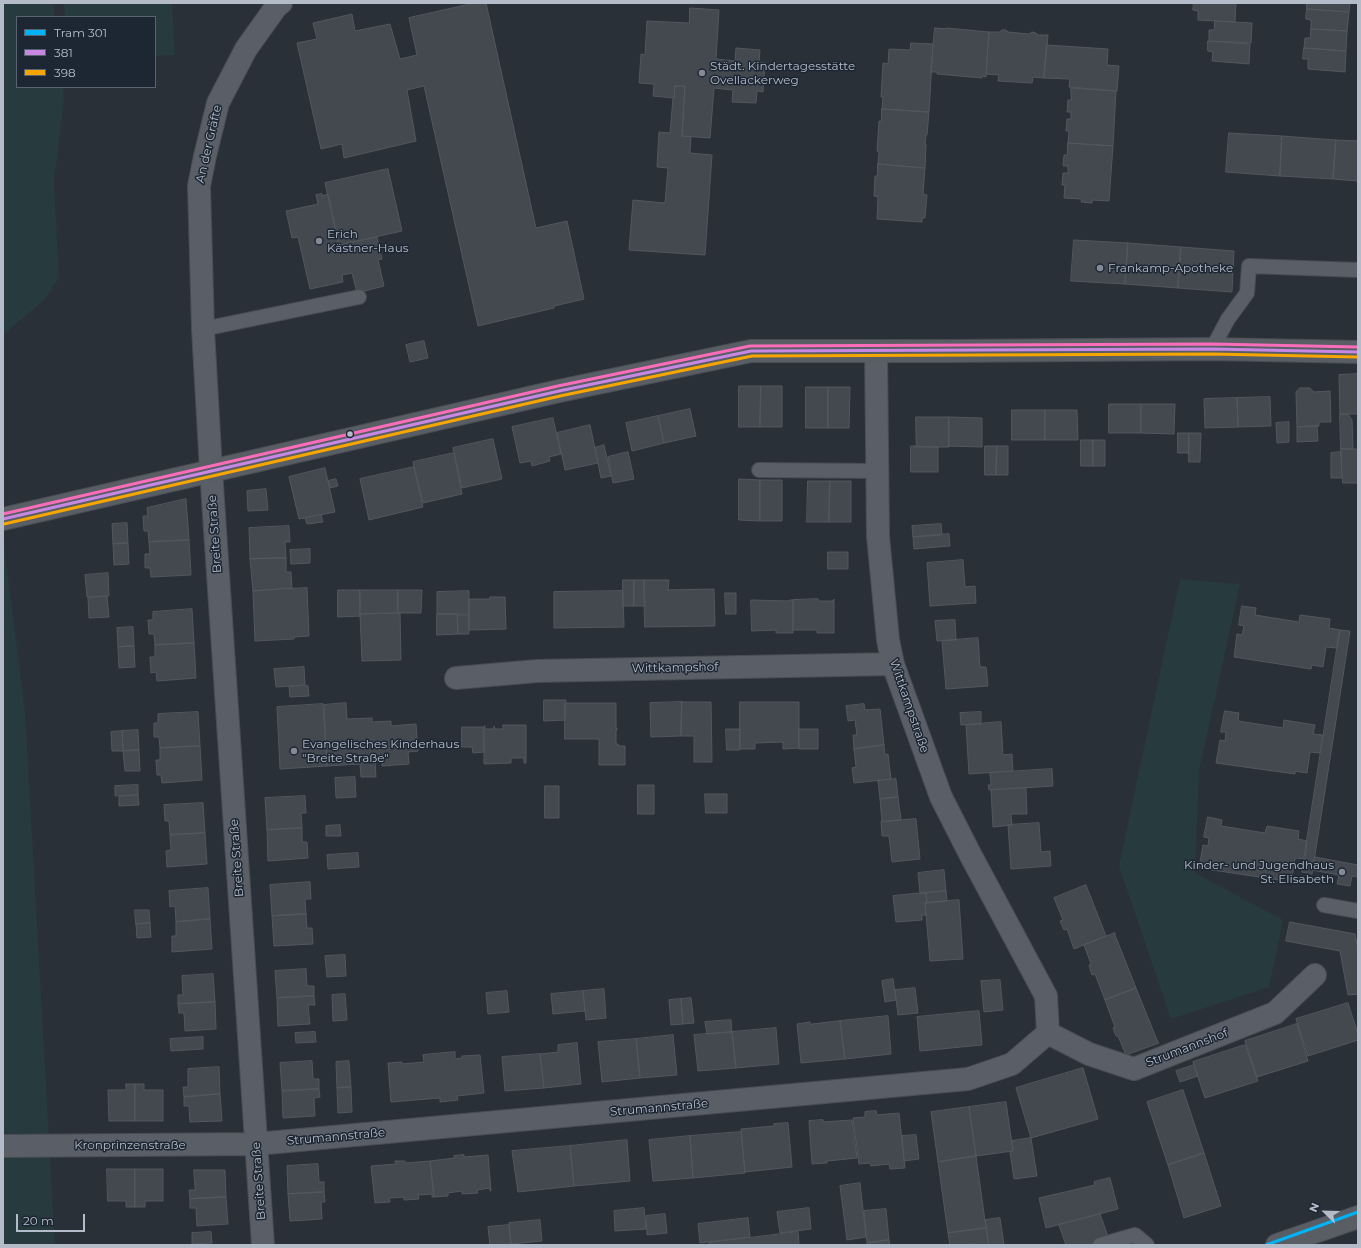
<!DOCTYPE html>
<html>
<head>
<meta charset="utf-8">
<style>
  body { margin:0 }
  #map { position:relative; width:1361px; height:1248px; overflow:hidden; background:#2a3038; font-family:Montserrat,sans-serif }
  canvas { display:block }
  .frame { position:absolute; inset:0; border:4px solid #b4bcc9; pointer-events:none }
  .legend { position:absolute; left:16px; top:16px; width:140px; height:72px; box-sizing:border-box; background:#1d2633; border:1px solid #59626f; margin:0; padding:5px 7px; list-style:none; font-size:12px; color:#b4bcc9 }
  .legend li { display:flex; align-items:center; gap:8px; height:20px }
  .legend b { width:20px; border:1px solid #59626f }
  .north { position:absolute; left:1305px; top:1192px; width:40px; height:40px; -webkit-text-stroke:3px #1d2633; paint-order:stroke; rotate:293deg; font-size:11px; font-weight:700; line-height:16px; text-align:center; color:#b4bcc9 }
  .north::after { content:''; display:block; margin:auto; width:14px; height:18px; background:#b4bcc9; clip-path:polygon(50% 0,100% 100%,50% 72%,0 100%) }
  .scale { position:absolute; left:16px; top:1214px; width:69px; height:18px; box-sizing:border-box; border:2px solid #b4bcc9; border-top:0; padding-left:5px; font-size:12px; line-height:14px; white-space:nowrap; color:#b4bcc9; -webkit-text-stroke:3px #1d2633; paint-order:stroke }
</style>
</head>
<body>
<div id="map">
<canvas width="1361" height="1248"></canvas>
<div class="frame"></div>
<ul class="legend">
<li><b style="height:5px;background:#00b2f6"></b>Tram 301</li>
<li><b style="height:5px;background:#c787e3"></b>381</li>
<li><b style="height:5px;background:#f7a600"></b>398</li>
</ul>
<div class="north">N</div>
<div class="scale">20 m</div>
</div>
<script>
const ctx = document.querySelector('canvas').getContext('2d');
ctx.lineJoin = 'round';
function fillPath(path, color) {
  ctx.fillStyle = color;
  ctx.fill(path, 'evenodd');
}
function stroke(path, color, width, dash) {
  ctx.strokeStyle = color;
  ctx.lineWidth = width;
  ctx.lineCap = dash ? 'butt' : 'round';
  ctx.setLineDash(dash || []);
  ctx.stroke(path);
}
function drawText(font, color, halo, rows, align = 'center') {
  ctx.font = font + ' Montserrat,sans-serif';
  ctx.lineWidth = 3;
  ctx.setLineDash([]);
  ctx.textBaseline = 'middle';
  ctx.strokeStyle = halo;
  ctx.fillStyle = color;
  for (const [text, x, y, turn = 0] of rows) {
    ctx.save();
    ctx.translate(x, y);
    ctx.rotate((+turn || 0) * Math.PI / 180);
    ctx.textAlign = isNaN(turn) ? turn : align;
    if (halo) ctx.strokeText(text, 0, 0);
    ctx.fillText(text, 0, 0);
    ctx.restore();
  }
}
fillPath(new Path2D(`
  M3,3H53L55,17H17V87H63L64,99L54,181L59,277L45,299L3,335Z
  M64,3H172L175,55L155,56V17H65Z
  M3,545H4L25,711L55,1245H3Z
  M1180,579L1240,584L1199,771L1195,873L1283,920L1269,987L1171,1019L1119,866Z`), '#273a3e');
const building = new Path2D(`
  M475,3H486L536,228L567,221L584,299L554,306V308L478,326L424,86L407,90L416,141L344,158L342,144L321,149L297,43L317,39L313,23L352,14L355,31L390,24L400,59L417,55L409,18Z
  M1194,3H1236L1235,22L1198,20V11L1193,10Z
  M1307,3H1350L1349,12L1307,9Z
  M690,8L719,10L716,59L735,61L736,48L760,50L759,62L765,63L763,92L757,91L756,103L732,102L733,90L714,88L710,138L682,136L685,86H675L674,98H673L653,96L654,84L639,83L641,54L645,55L647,21L689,23Z
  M1307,9L1349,12L1347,31L1311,29V20L1306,19Z
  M1215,21L1252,23L1251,43L1209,41V30H1214Z
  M935,28L946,29V28L989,32L986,77L982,76V78L937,74V72H931Z
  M1311,29L1347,31L1346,51L1304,48L1305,38H1310Z
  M1002,30H1006L1008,32L1029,34L1032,32L1036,33L1038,35H1048L1044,78L1033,77L1032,83L998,81L999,75L986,74L989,32H999Z
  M1208,41L1250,44L1249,64L1212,61L1213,52L1208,51Z
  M911,43L933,44L929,112L882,109L883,97H881L883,63L888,64L889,49L910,50Z
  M1047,45L1108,49L1107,65L1119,66L1117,91L1069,87L1070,79L1044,78Z
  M1304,48L1346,51L1345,72L1308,69V59H1303Z
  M675,86H685L682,136L691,137L690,153L712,155L705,255L629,250L633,200L665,203L668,168L657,167L659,132L670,133L673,98H674Z
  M1071,88L1116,91L1113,146L1068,143L1069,131H1066L1067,119H1071V112H1067L1068,100H1071Z
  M882,109L929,112L927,135H926L925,144H926L925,168L878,164L879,152L877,151L879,121H881Z
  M1229,133L1282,136L1280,176L1226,172Z
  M1282,136L1336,140L1333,179L1280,176Z
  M1336,140L1358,141V181L1333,179Z
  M1068,143L1113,146L1109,201L1092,200V203L1081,202L1082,199L1064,198L1065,185H1062L1063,173H1068V166H1063L1064,155H1067Z
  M878,164L925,168L923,194L927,195L925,218H922V222L877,219L878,197L874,196L875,176H877Z
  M388,169L402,231L339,245L325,183Z
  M322,194V196L328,194L339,245L377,237L382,259L378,260L384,286L357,293L352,273L342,275L343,282L310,289L298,237L292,238L286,211L318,204L316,195Z
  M1074,240L1128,243L1125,284L1071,281Z
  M1128,243L1181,247L1178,288L1125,284Z
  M1181,247L1234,251L1232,292L1178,288Z
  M424,341L428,358L410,362L406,345Z
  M1358,374V414H1340L1339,375Z
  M739,386H761L760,427H739Z
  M761,386H782V427H760Z
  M806,387H828V428H806Z
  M828,387H850L849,428H828Z
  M1300,388H1310L1314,392L1330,391L1331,422H1319V426L1297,427L1296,392Z
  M1270,397L1271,426L1238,427L1237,398Z
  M1237,398L1238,427L1205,428L1204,399Z
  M1109,404H1141V433H1109Z
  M1141,404H1175L1174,434L1141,433Z
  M690,409L696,436L664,443L658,416Z
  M1012,410H1045V440H1012Z
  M1045,410H1077L1078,440H1045Z
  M1340,414H1348L1352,420L1353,449H1341Z
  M658,416L664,443L632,451L626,423Z
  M916,417H949V447H914L916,445Z
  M949,417L982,418V447L949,446Z
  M553,418L561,454L549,457L550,461L532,466L531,461L520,463L512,427Z
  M1289,422V442L1277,443L1276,423Z
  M590,425L598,463L565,470L557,433Z
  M1317,426L1318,441L1297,442V427Z
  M1178,433H1189V453H1178Z
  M1189,433H1201L1200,462H1189Z
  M493,439L502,479L462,488L453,448Z
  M1081,440H1093V466H1081Z
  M1093,440H1105V466H1093Z
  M604,445L611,476L601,478L595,448Z
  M911,446L938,447V472H911Z
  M985,446H997L996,475H985Z
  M997,446H1008V475H996Z
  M1341,449H1358V483H1343Z
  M628,452L634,479L613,483L608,457Z
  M1341,452L1342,478H1331V453Z
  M454,453L462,494L423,503L413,462Z
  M414,467L423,507L369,520L360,479Z
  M325,468L335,512L299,519L289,477Z
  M336,479L338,486L330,488L328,481Z
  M739,479L760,480V521L739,520Z
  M760,480H782V521H760Z
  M808,481H830L829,522H807Z
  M830,481H851V522H829Z
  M266,489L268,510L248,511L247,491Z
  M186,499L189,540L149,542L148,531H144L143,516H148L147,508Z
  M321,515L323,522L307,524L305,518Z
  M127,523L128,543L113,544L112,524Z
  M941,524L942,535L913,537L912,526Z
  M289,526L290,542H285L286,558L250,559L249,528Z
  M949,534L950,546L914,549L913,537Z
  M189,540L191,575L151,577L150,568H145V554H150L149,542Z
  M128,543L129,564L114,565L113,544Z
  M310,549V563L291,564L290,550Z
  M828,552H848V569H828Z
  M286,558V572H291L292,588L253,591L250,559Z
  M963,560L965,587L975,586L976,603L930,606L927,563Z
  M108,573L109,596L87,597L85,575Z
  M623,580H634V606H623Z
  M634,580H644L645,606H634Z
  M644,580H669L668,590L714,589L715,626L645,627Z
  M307,588L309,636L294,637V639L255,641L253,591Z
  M338,590H360L361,616L338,617Z
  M360,590H398V613L360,614Z
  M398,590H422L421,613H398Z
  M469,591V614H437V592Z
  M623,591L624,627L554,628V592Z
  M725,593H736V614H726Z
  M107,597L109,617L89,618L88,598Z
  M490,597H505L506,629L469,630V599H490Z
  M818,599L819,601H832L834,599V633H817V630H793V600Z
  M751,600L790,601V600H793V633H776V630L752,631Z
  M1242,606L1256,608L1255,615L1299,622L1300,615L1330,619L1329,628L1340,630L1337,648L1326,647L1323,667L1312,665L1311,669L1234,657L1237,634L1242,635L1244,626L1239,625Z
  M192,609L194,643L155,645L154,634H149L148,620H153V612Z
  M398,613H400L401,660L362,661L360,614Z
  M437,614H457L458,634L437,635Z
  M458,615H469V634H458Z
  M955,620L956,640L937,641L935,621Z
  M133,627L134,646L118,647L117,628Z
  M1340,630L1350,631L1312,874L1302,872Z
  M978,638L980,667H986L988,686L946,689L942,641Z
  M194,643L196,678L157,681L156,672L151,673L150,657H155V645Z
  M134,646L135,667L119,668L118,647Z
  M304,667L305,685L276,687L274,669Z
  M308,686L309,696L290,697L289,687Z
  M544,700H566L565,720L544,721Z
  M682,702H711L712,762H694V736H681Z
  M682,702L681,736L651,737L650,703Z
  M740,702H799V748L783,749V742L755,743V749H740Z
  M346,703L347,719L372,718V722L391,721V726L416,724L418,751L408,752L409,764L382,766V761H375L376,777H361L360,764L327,766L324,705Z
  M565,703H616V728H617V730H616V744H618L619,746H625V765H599V739H565Z
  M323,704L327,766L280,769L277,707Z
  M864,704L865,710L880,709L884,745L854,749L853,735H857L855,720L848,721L846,706Z
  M1225,711L1239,713L1238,721L1283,728L1284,720L1315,725L1313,734L1323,735L1320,753L1310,752L1307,773L1295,771V774L1216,763L1220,740L1225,741L1226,732H1221Z
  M198,712L200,746L160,748L159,737H154V723H158V714Z
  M981,712V724L961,725L960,713Z
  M1001,722L1003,755L1012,754L1013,771L969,774L966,725Z
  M503,725H526V763H524V758H511V763L484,764V726H485V729H494V726L495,729H503Z
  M462,727H483L484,752L473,753L472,747H462Z
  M726,729H740V750H727Z
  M799,729H818V749H799Z
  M138,730L139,750L123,751L122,731Z
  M122,731L123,751H112L111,732Z
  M884,745L885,755L888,754L891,779L854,783L852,768L856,767L854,749Z
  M200,746L202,780L162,783L161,775H157L156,760H160V748Z
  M139,750L140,771H125L123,751Z
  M1052,769L1053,786L989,790L988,785H991L990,773Z
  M355,777L356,797L336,798L335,778Z
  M896,779L898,797L880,799L878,781Z
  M138,785V795L115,796V786Z
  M638,785H654V814H638Z
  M545,786H559V818H545Z
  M1026,788L1027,814H1011L1012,825L993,827L991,790Z
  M705,794H727V813H706Z
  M138,795L139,805L119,806V797Z
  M305,796L306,813H301L302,828L267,830L265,798Z
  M898,797L901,820L882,822L880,799Z
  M203,803L205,833L170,835L169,821H165L164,805Z
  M1208,817L1222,820L1221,826L1265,833L1267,826L1299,831L1298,839L1307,841L1305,859L1295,858L1292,878L1280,876L1279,880L1199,868L1203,845L1208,846L1209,838L1204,837Z
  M916,819L920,859L892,862L889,836H882L881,822Z
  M1039,823L1041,852L1050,851L1051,866L1011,869L1008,825Z
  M340,825L341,836H326V826Z
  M302,828V842H307L308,858L268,861L267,830Z
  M205,833L207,864L167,867L166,851L171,850L170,835Z
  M358,853L359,867L328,869L327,855Z
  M1315,857L1358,865V877L1352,876L1350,886L1337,884L1339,875L1312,870Z
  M944,870L946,891L920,893L918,873Z
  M310,882L311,899H305L306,914L272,916L270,885Z
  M1086,885L1106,936L1074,949L1067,929L1064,930L1060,921L1063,920L1054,898Z
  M208,888L210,919L176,922L175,906L170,907L169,891Z
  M946,891L947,901L927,903L926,893Z
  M920,893H926L927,903H925L926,915H922V920L896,922L893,896Z
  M959,900L963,959L930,961L925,903Z
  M135,910H149L150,923L136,924Z
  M306,914L307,928H312L313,944L274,946L272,916Z
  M210,919L212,949L172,952V936H176V922Z
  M1290,922L1355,934L1358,949V994L1348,995L1340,951L1286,941Z
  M150,923L151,937L137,938L136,924Z
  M1115,933V935L1136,988L1105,1000L1095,974L1092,975L1089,965L1091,964L1084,945Z
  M345,955L346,976L327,977L325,956Z
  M306,969L307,986H314V996L277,998L275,971Z
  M213,974L215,1002L178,1004V995H183L182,976Z
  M893,979L896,1000L885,1002L882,981Z
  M1000,980L1003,1010L984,1012L981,981Z
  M915,988L918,1013L898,1015L895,990Z
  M1136,988L1157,1040L1159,1043L1126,1055L1118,1036H1116L1113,1028L1115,1027L1105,1000Z
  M604,989L606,1018L586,1020L583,991Z
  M507,991L509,1012L488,1014L486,993Z
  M583,991L585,1011L553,1014L551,994Z
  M345,994L347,1020L333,1021L332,995Z
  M314,996L315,1005H308L310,1024L278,1026L277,998Z
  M691,998L694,1023L683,1024L681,999Z
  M681,999L683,1024L671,1025L669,1000Z
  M215,1002L216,1029L185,1031L184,1013H179L178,1004Z
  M1348,1003L1358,1034V1040L1308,1056L1296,1019Z
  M979,1011L982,1045L920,1051L917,1017Z
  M888,1016L891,1054L845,1059L840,1021Z
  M731,1020L732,1032L707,1034L705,1022Z
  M840,1021L845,1059L801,1063L797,1024L810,1022V1024Z
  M1297,1024L1308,1061L1257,1077L1245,1041Z
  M776,1028L779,1064L736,1068L732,1032Z
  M315,1032L316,1042L296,1043L295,1033Z
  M732,1032L736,1068L698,1071L694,1035Z
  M673,1035L677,1075L640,1078L636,1039Z
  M203,1037V1049L171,1051L170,1039Z
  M636,1039L640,1078L602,1082L598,1042Z
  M577,1043L581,1084L544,1088L540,1054L558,1052V1045Z
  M1245,1045L1258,1081L1205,1098L1193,1062Z
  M455,1052V1059L462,1058V1056L480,1055L484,1093L457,1096L458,1100L440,1102V1098L391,1102L388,1063L402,1062V1064L424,1062L423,1055Z
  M540,1054L544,1088L505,1091L502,1057Z
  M312,1061L313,1079H319V1089L282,1091L280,1063Z
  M349,1061L351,1087L337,1088L336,1062Z
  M1194,1065L1198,1076L1180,1082L1176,1071Z
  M219,1067L220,1094L184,1097L183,1087H188V1069Z
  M1083,1068L1098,1119L1031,1138L1016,1088Z
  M126,1084H135V1121H109L108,1090H126Z
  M135,1084H144V1090H163V1121H135Z
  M351,1087L352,1112L338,1113L337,1088Z
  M319,1089L320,1097L314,1098L315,1116L283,1118L282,1091Z
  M1183,1090L1204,1153L1168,1165L1147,1102Z
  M220,1094L222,1121L190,1122L189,1106H184V1097Z
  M1006,1102L1013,1151L976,1156L969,1107Z
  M969,1107L976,1156L938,1162L931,1112Z
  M876,1111L877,1115L899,1113L905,1168L890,1169L889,1164L871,1166L870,1163L859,1164L853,1118L865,1117V1112Z
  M823,1120V1122L852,1120L857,1158L827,1161V1163L812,1164L809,1121Z
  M788,1123L792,1167L745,1172L741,1129L774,1126V1124Z
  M741,1132L745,1173L693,1178L690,1136Z
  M916,1135L919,1159L904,1161L902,1136Z
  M690,1136L693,1178L653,1181L649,1140Z
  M1031,1138L1037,1176L1014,1179L1010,1152L1013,1151L1012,1141Z
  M627,1140L630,1181L574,1186L570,1146Z
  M570,1146L574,1186L518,1192L512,1151Z
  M1204,1153L1221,1206L1184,1218L1168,1165Z
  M464,1155V1157L488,1155L491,1191H490V1188L477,1190L478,1193L462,1194V1191L448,1193V1196L434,1197L430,1161L455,1158L454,1156Z
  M976,1156L986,1228L948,1233L938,1162Z
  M395,1161H405L406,1163L430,1161L434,1197H432V1194L418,1195L419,1199L404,1200V1197L389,1198L390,1202L375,1203L371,1166L396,1164Z
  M318,1164L319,1182H324V1192L288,1194L287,1166Z
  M107,1169H135V1207H126V1201H108Z
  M135,1169H163V1201H145V1207H135Z
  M194,1170H225L226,1197L190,1199L189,1190H195Z
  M1110,1178L1118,1209L1046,1228L1039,1198L1095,1185L1094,1182Z
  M860,1183L866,1237L847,1240L840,1186Z
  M324,1192L325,1202H321L322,1219L290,1221L288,1194Z
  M226,1197L228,1224L197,1226L196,1208H190V1199Z
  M644,1208L646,1229L615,1231L614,1211Z
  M809,1208L811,1229L780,1233L777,1212Z
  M886,1209L889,1240L867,1243L864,1211Z
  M665,1214L667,1233L647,1235L646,1216Z
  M1100,1214L1111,1245H1066L1059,1225Z
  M748,1218L750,1237L700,1243L698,1224Z
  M1000,1218L1004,1245H989L985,1220Z
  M540,1220L542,1241L511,1244L509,1223Z
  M509,1225L511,1244L490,1245L488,1227Z
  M986,1228L989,1245H976V1244L950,1245L948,1233Z
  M211,1232L212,1243L192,1244V1233Z
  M798,1232L799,1245H709V1243Z
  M889,1240L890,1245H868L867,1243Z`);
fillPath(building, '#444950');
stroke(building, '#52575f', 1);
const lane = new Path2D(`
  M203,329L359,297
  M1212,349L1228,319L1247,293L1249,266L1358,270
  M759,470L877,471
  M1324,905L1358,911
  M1100,1245L1135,1235L1147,1245`);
const street = new Path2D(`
  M876,351L878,536L888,640L893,664L941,797L970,854L1046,996L1048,1033
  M456,678L537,671L893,664
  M1048,1033L1089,1054L1134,1069L1275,1013L1315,975
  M3,1146L256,1144L968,1079L1012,1064L1048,1033
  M263,1245L211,470L203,329L199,186L205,156L218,103L246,49L276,7L281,3`);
const secondary = new Path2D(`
  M3,519L559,391L751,351H950L1212,349L1358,352
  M1277,1245L1358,1217`);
stroke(lane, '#484c53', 16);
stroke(street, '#484c53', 24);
stroke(secondary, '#484c53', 24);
stroke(lane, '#5a5e66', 14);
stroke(street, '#5a5e66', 22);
stroke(secondary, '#595d64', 22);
stroke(new Path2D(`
  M3,519L559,391L751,351L1212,349L1358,352`), '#c787e3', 3);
stroke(new Path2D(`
  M4,524L560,396L752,356L1212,354L1358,357`), '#f7a600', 3);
stroke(new Path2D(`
  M3,514L558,386L750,346L1212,344L1358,347`), '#fb6dba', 3);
stroke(new Path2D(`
  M1266,1245L1358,1212`), '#00b2f6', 3);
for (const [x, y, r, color] of [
  [702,73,4,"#848b96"],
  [319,241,4,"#848b96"],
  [1100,268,4,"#848b96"],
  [350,434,3.5,"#b4bcc9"],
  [294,751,4,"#848b96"],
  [1342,872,4,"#848b96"]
]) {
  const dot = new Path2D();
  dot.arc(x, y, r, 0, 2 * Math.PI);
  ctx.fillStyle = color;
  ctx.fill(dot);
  stroke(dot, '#1d2633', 1.5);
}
drawText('12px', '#b4bcc9', '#1d2633', [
  ["Städt. Kindertagesstätte",710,66],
  ["Ovellackerweg",710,80],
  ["Erich",327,234],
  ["Kästner-Haus",327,248],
  ["Frankamp-Apotheke",1108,268],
  ["Evangelisches Kinderhaus",302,744],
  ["\"Breite Straße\"",302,758],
  ["Kinder- und Jugendhaus",1334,865,"right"],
  ["St. Elisabeth",1334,879,"right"]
], 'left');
drawText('12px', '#b4bcc9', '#1d2633', [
  ["An der Gräfte",209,144,-77],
  ["Breite Straße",215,534,-94],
  ["Wittkampshof",675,668,-1],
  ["Wittkampstraße",909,706,71],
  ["Breite Straße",237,858,-94],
  ["Strumannshof",1187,1048,-21],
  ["Strumannstraße",659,1108,-5],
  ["Strumannstraße",336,1137,-5],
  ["Kronprinzenstraße",130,1145],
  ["Breite Straße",259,1181,-94]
]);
</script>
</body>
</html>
